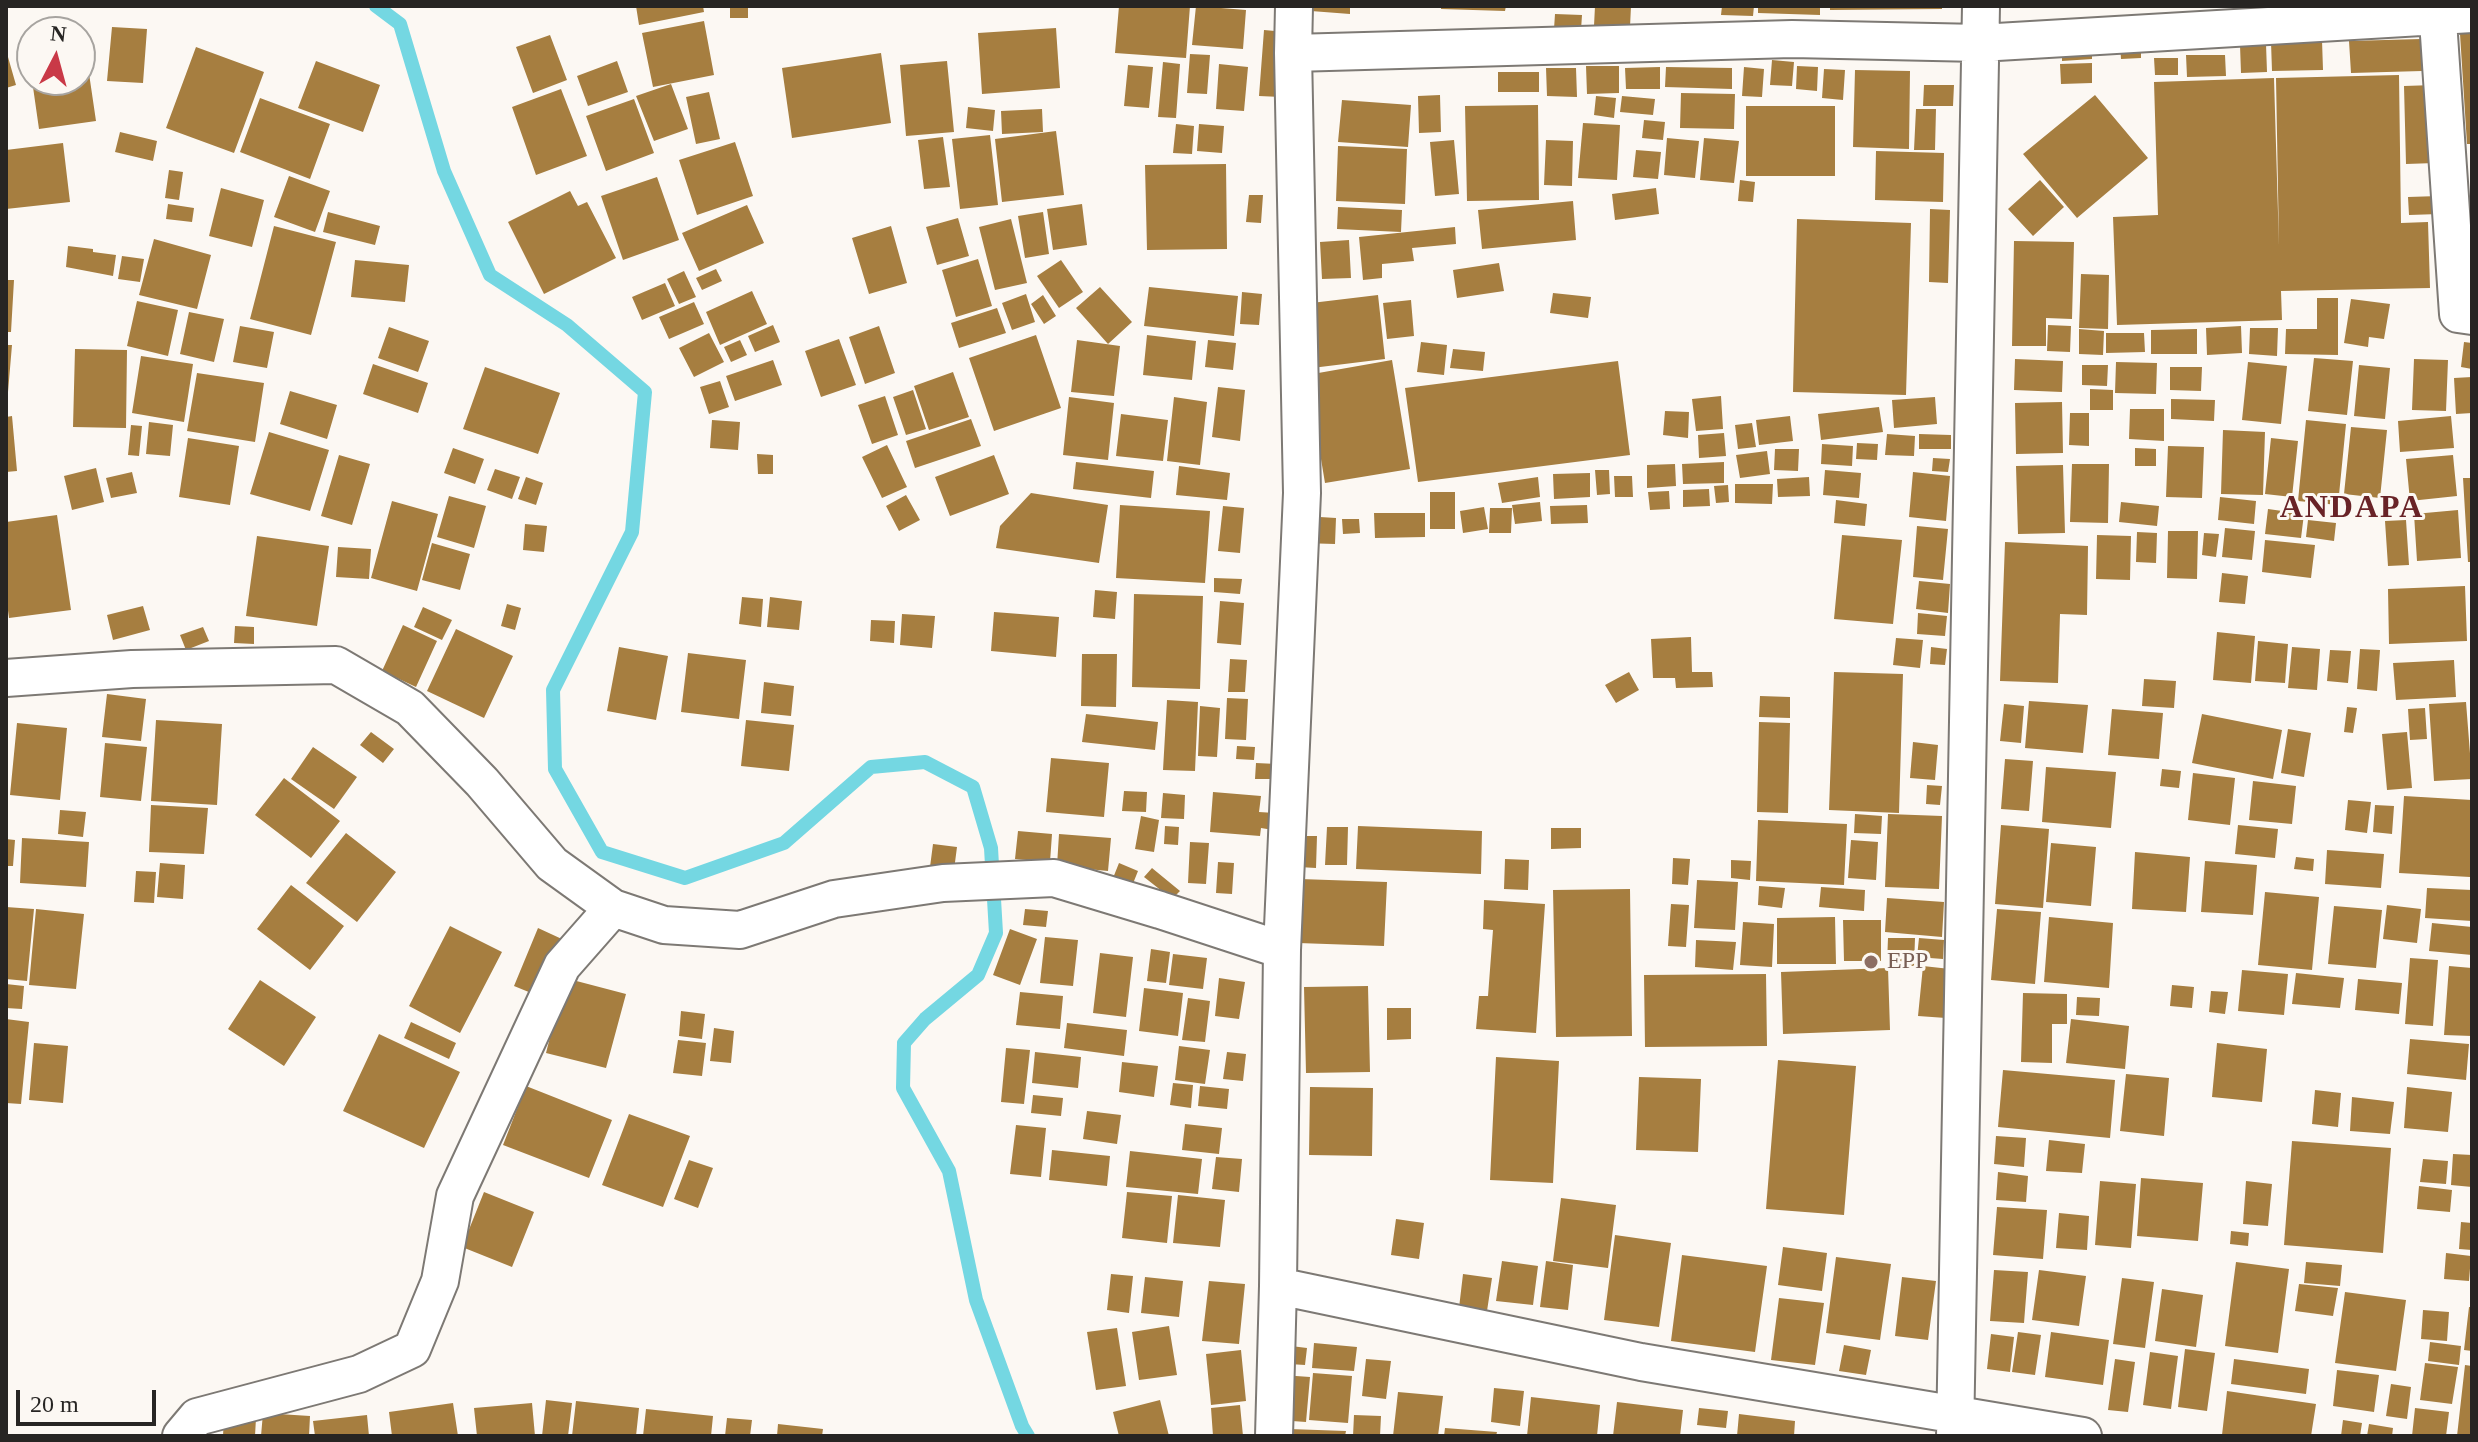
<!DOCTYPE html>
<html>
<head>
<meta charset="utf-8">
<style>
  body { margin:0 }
  #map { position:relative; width:2478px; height:1442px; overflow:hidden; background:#fcf8f3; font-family:"Times New Roman",serif }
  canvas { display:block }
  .frame { position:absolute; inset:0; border:8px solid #272523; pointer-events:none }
  .north { position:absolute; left:16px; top:16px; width:80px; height:80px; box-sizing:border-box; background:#fcf8f3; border:2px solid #a7a4a0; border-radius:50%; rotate:6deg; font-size:22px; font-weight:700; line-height:32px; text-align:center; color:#272523 }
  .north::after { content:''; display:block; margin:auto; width:28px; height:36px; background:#c93947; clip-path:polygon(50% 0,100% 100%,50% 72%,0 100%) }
  .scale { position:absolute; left:16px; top:1390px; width:140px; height:36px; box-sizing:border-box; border:4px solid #272523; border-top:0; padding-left:10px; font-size:24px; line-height:28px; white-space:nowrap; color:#272523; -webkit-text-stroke:6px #fcf8f3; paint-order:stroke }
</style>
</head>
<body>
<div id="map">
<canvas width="2478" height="1442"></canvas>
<div class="frame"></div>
<div class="north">N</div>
<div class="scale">20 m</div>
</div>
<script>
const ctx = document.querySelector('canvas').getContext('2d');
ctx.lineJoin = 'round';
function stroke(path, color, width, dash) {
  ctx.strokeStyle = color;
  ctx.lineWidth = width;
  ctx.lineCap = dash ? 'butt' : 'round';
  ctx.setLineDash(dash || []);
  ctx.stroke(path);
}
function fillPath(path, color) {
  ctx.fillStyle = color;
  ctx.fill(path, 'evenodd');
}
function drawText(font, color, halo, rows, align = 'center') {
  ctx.font = font + ' "Times New Roman",serif';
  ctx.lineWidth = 6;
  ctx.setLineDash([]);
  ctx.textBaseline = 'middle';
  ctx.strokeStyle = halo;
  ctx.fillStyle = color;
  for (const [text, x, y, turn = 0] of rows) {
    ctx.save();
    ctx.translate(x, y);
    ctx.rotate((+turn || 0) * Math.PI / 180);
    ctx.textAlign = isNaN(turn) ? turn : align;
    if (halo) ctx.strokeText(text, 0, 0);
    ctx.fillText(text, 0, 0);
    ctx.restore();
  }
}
stroke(new Path2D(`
  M376,6L400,24L444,171L490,275L567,325L645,392L632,532L553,690L555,769L602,852L685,878L784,843L871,767L925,762L973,787L991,848L996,933L978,975L925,1019L904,1043L903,1088L949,1171L976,1300L1022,1426L1028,1436`), '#74d7e2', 14);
fillPath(new Path2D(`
  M636,6H703L704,12L639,25Z
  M730,6H748V18H730Z
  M1119,6H1190L1186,58L1115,53Z
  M1196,6L1246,10L1243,49L1192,45Z
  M1299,6H1350V14L1298,10Z
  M1441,6H1506L1505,11L1441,9Z
  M1595,6H1631L1630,27L1594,26Z
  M1722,6H1754L1753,16L1721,15Z
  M1758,6H1820V15L1758,13Z
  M1830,6H1942V9L1830,10Z
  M1555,14L1582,15L1581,30L1554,29Z
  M704,21L714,75L653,87L642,33Z
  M112,27L147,29L143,83L107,81Z
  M1056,28L1060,88L982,94L978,33Z
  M1264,30L1286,32L1281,97L1259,96Z
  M2460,34H2472V144H2467Z
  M550,35L567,80L533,93L516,47Z
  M2421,39L2422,71L2351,73L2349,41Z
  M2322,40L2323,70L2272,71L2271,42Z
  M2092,43V59L2062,61V44Z
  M2141,43V58L2121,59L2120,44Z
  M2266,44L2267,72L2241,73L2240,45Z
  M196,47L264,72L234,153L166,128Z
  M6,50L16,85L6,88Z
  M86,53L96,121L39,129L32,80H80V54Z
  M881,53L891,123L792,138L782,68Z
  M1190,54L1210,55L1207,94L1187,93Z
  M2186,55H2225L2226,76L2187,77Z
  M2154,58H2178V75H2155Z
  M1772,60L1794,62L1792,86L1770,85Z
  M316,61L380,85L363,132L298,108Z
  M617,61L628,92L588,106L577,76Z
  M947,61L954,132L906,136L900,65Z
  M1163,62L1180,64L1176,118L1158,117Z
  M2092,63V83L2061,84L2060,64Z
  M1219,64L1248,67L1244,111L1216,109Z
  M1128,65L1153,67L1149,108L1124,106Z
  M1586,66H1619V93L1587,94Z
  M1797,66L1818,67L1817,91L1796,89Z
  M1660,67V89H1626L1625,68Z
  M1666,67L1732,68V89L1665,87Z
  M1744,67L1764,69L1762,97L1742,96Z
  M1546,68H1576L1577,97L1547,96Z
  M1824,69L1845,70L1843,100L1822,98Z
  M1855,70L1910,71L1909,149L1853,147Z
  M1498,72H1539V92H1498Z
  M2399,75L2401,223L2428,222L2430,288L2281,291L2282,320L2117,325L2113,217L2158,215L2154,82L2274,78L2279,246L2276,78Z
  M671,84L688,129L654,141L636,96Z
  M1924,85H1954L1953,106H1923Z
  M2434,85L2435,163L2406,164L2404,86Z
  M561,89L587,156L536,175L512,107Z
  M709,92L720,139L696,144L686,97Z
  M1681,93L1735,94L1734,129L1680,128Z
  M1440,95L1441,132L1419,133L1418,96Z
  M2095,95L2148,158L2077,218L2023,154Z
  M1596,96L1616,98L1614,118L1594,115Z
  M1622,96L1655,99L1653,115L1620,112Z
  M260,98L330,124L310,179L240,152Z
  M634,99L654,153L606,171L586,116Z
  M1342,100L1411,105L1408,147L1338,142Z
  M1538,105L1539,200L1467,201L1465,106Z
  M1746,106H1835V176H1746Z
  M968,107L995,110L993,131L966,128Z
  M1042,109L1043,132L1002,134L1001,111Z
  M1916,109H1936L1935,150H1914Z
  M1644,120L1665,122L1663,140L1642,138Z
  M1583,123L1620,125L1617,180L1578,178Z
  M1176,124L1194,126L1192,154L1173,153Z
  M1199,124L1224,126L1222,153L1197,151Z
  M1056,131L1064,195L1002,202L995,139Z
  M120,132L157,141L153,161L115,152Z
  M990,135L998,205L960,209L952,139Z
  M943,137L950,187L924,189L918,140Z
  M1667,138L1699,141L1695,178L1664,175Z
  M1704,138L1739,141L1734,183L1700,180Z
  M1454,140L1459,194L1435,196L1430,142Z
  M1546,140L1573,141L1572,186L1544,185Z
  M735,142L753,196L697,215L679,160Z
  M63,143L70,202L6,209V150Z
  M1338,146L1407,149L1405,204L1336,201Z
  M1636,150L1661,152L1658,179L1633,177Z
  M1876,151L1944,153L1943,202L1875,200Z
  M1226,164L1227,249L1147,250L1145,165Z
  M169,170L183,172L179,200L165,198Z
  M289,176L330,191L315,232L274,217Z
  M657,177L679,240L623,260L601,196Z
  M1740,180L1755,182L1753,202L1738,201Z
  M2040,180L2064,207L2033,236L2008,209Z
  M221,188L264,200L252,247L209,236Z
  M1656,188L1659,214L1615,220L1612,194Z
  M570,191L578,206L587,202L616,258L544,294L508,222Z
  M1249,195H1263L1261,223L1246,222Z
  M2439,196V214L2409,215L2408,197Z
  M1573,201L1576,240L1482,249L1478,210Z
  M168,204L194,208L192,222L166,219Z
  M1082,204L1087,245L1053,250L1047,209Z
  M747,205L764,243L699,271L682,233Z
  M1338,207L1402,210L1401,232L1337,229Z
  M1930,209L1950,210L1948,283L1929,282Z
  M328,212L380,226L375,245L323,232Z
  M1043,212L1049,254L1025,258L1018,216Z
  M958,218L969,256L937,265L926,227Z
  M1011,219L1027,283L995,290L979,227Z
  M1797,219L1911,223L1906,395L1793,392Z
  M274,226L336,242L311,335L250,319Z
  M891,226L907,283L869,294L852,238Z
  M1455,227L1456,244L1412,248L1414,261L1382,264V278L1363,280L1359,237Z
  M154,239L211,255L197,309L139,295Z
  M1349,240L1351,278L1322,279L1320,242Z
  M2014,241L2074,242L2072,319L2046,318V346H2012Z
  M68,246L93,249V252L116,255L113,276L66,267Z
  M122,256L144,259L140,282L118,279Z
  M978,259L992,306L956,317L942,270Z
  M355,260L409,265L405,302L351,297Z
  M1061,260L1083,292L1059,308L1037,276Z
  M1499,263L1504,291L1457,298L1453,270Z
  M716,269L722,281L702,290L696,278Z
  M684,271L696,297L679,304L667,279Z
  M2081,274L2109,275L2108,329L2079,328Z
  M6,280H14L11,332H6Z
  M665,283L675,306L642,320L632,297Z
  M1100,287L1132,322L1108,344L1076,308Z
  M1149,287L1238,296L1234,336L1144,326Z
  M752,291L767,324L720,345L706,312Z
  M1242,292L1262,294L1259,325L1240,324Z
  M1553,293L1591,297L1588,318L1550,313Z
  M1026,294L1035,322L1012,330L1002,303Z
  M1043,295L1056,316L1044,324L1031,304Z
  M1378,295L1385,359L1312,368L1303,304Z
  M2317,298H2338V355L2285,354L2286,329H2317Z
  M2351,299L2390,304L2384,339L2369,337L2368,347L2344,343Z
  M1411,300L1414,336L1387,339L1383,303Z
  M137,301L178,310L168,356L127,346Z
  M694,302L704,324L669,339L659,317Z
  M997,308L1006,333L959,348L951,323Z
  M189,312L224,319L214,362L180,354Z
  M773,325L780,342L755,352L748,336Z
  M2048,325L2071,326L2070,352L2047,351Z
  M240,326L274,332L267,368L233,362Z
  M879,326L895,373L865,384L849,337Z
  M2241,326L2242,353L2207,355L2206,328Z
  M389,327L429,341L418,372L378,358Z
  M2250,328H2278L2277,356L2249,354Z
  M2079,329L2104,331L2103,355L2079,354Z
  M2197,329V354H2151V330Z
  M709,333L724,362L694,377L679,348Z
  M2106,333H2144L2145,352L2106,353Z
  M1036,335L1061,408L994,431L969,358Z
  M1147,335L1196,341L1192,380L1143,375Z
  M839,339L856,385L821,397L805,351Z
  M740,340L747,355L731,362L724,347Z
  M1077,340L1120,346L1114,396L1071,392Z
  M1208,340L1236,343L1233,370L1205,367Z
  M1421,342L1447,345L1444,375L1417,372Z
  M2464,342L2472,343V369L2461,367Z
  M6,345H12L8,392H6Z
  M75,349L127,350L126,428L73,427Z
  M1453,349L1485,352L1483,371L1450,368Z
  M141,356L193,364L184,422L132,413Z
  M2314,358L2353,361L2347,415L2308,411Z
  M2015,359L2063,361L2062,392L2014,390Z
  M2414,359L2448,360L2446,411L2412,410Z
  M773,360L782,385L735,401L726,376Z
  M1392,360L1410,469L1325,483L1307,375Z
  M1618,361L1630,455L1418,482L1405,388Z
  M2116,362L2157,363L2156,394L2115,393Z
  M2248,362L2287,366L2281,424L2242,420Z
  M373,364L428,383L418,413L363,394Z
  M2082,365H2108L2107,386L2082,385Z
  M2359,365L2390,368L2385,419L2354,416Z
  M485,367L560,393L538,454L463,429Z
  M2170,367H2202L2201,391L2170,390Z
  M953,372L969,417L929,430L914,386Z
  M197,373L264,383L255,442L187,431Z
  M2472,377V413L2456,414L2454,378Z
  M720,381L729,407L709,414L700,387Z
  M1218,387L1245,390L1240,441L1212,437Z
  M2090,389L2113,390V410H2090Z
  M913,390L926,429L906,435L893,397Z
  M290,391L337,405L327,439L280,424Z
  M885,396L898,435L872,444L858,405Z
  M1721,396L1723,429L1696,431L1692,399Z
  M1069,397L1114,403L1108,460L1063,455Z
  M1174,397L1207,402L1200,465L1167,461Z
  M1935,397L1937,424L1894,428L1892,400Z
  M2171,399L2215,400L2214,421L2171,419Z
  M2062,402L2063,453L2016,454L2015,403Z
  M1879,407L1883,432L1821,440L1818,414Z
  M2130,409H2164V441L2129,439Z
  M1665,411L1689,412L1688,438L1663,435Z
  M2070,413H2089V446L2069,445Z
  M1121,414L1168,420L1163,461L1116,456Z
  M12,416L17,471L6,472V417Z
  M1790,416L1793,441L1759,445L1756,420Z
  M2451,416L2454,448L2400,452L2398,421Z
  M971,419L981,446L915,468L906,441Z
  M712,420L740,422L738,450L710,448Z
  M2306,420L2346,424L2338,505L2298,501Z
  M149,422L173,425L170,456L146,454Z
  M1752,423L1756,447L1738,449L1735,425Z
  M131,425L142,426L139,456L128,455Z
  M2351,427L2387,430L2380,498L2344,494Z
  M2223,430L2265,432L2263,495L2221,494Z
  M269,432L329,450L310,511L250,494Z
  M1724,433L1726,456L1699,458L1698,435Z
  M1887,434L1915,436L1914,456L1885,455Z
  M1919,434L1951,435V449H1919Z
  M188,438L239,446L230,505L179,497Z
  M2271,438L2298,441L2292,497L2265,494Z
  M1857,443L1878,444L1877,460L1856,459Z
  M1822,444L1853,446L1852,466L1821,464Z
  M887,445L907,487L882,498L862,457Z
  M2168,446L2204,447L2202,498L2166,497Z
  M453,448L484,459L475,484L444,473Z
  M2135,448L2156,449V466H2135Z
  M1775,449H1799L1798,471L1774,470Z
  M1767,451L1770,474L1740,478L1736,455Z
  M757,454L773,455V474H758Z
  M339,455L370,464L352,525L321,516Z
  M994,455L1009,494L950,516L935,477Z
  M2453,455L2457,496L2410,501L2406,459Z
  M1933,458L1950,459L1948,472L1932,471Z
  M1076,462L1154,471L1151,498L1073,489Z
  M1724,462V483L1683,484L1682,464Z
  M1675,464L1676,486L1647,488V465Z
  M2072,464H2109L2108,523L2070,522Z
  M2063,465L2065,533L2018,534L2016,466Z
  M1179,466L1230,473L1227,500L1176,495Z
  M96,468L104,502L72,510L64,476Z
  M495,469L520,477L512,499L487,490Z
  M1595,470H1609L1610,494L1597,495Z
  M1825,470L1861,473L1859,498L1823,495Z
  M132,472L137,493L111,498L106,478Z
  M1913,472L1950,476L1946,521L1909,517Z
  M1590,473V497L1554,499L1553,474Z
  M1614,476H1632L1633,497H1615Z
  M526,477L543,483L536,505L518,499Z
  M1538,477L1540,497L1502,503L1498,483Z
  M1809,477L1810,496L1778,497L1777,479Z
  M2463,478H2472V562H2468Z
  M1735,484H1773L1772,504L1735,503Z
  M1728,485L1729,502L1716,503L1714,486Z
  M1709,489L1710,506L1683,507V490Z
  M1669,491L1670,509L1650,510L1648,492Z
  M1430,492H1455V529H1430Z
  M1031,493L1108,505L1099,563L996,548L1000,526Z
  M906,495L920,520L899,531L886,506Z
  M449,496L486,506L474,548L437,537Z
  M2220,497L2256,501L2254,524L2218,520Z
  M1836,500L1867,504L1865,526L1834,523Z
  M392,501L438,514L417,591L371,578Z
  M1540,502L1542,521L1515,524L1512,505Z
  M2121,502L2159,506L2157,526L2119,522Z
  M1120,505L1210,511L1205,583L1116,578Z
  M1587,505L1588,523L1551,524L1550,506Z
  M1223,506L1244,508L1240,553L1218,551Z
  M1484,507L1488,529L1463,533L1460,511Z
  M1490,508H1512L1511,533H1489Z
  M2268,509L2304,514L2301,538L2265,534Z
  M2458,510L2461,558L2417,561L2414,514Z
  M1374,513H1425V537L1375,538Z
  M57,515L71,610L9,618L6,596V522Z
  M1304,516L1336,518L1335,544L1302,543Z
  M1342,519H1359L1360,533L1343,534Z
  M2308,520L2336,523L2334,541L2306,537Z
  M2406,520L2409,565L2388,566L2385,521Z
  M525,524L547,526L544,552L523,550Z
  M1917,526L1948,529L1943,580L1913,577Z
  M2225,528L2255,531L2252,560L2222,557Z
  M2168,531H2198L2197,579L2167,578Z
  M2137,532L2157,533L2156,563L2136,562Z
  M2204,533L2219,534L2216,557L2202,555Z
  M1842,535L1902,540L1893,624L1834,619Z
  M2097,535L2131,536L2130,580L2096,579Z
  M257,536L329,546L317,626L246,616Z
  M2265,540L2315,545L2311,578L2262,572Z
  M2005,542L2088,546L2087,615L2060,614L2058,683L2000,681Z
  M432,543L470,554L460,590L422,580Z
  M338,547L371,549L369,579L336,577Z
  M2222,573L2248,576L2245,604L2219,602Z
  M1214,578L1242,579L1240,594L1214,592Z
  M1919,581L1950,584L1948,613L1916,609Z
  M2465,586L2467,641L2389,644L2388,589Z
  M1095,590L1117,592L1115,619L1093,617Z
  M1134,594L1203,596L1200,689L1132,687Z
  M742,597L763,599L761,627L739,624Z
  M770,597L802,601L799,630L767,627Z
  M1220,601L1244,603L1241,645L1217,643Z
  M507,604L521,608L515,630L501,626Z
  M143,606L150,630L113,640L107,615Z
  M423,607L452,620L442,640L414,627Z
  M994,612L1059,617L1056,657L991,651Z
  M1918,613L1947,616L1945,636L1917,634Z
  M902,614L935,616L932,648L900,645Z
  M871,620L895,621L894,643L870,641Z
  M403,625L437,641L416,687L382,671Z
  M235,626L254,627V644L234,643Z
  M203,627L209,641L186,650L180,635Z
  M456,629L513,656L484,718L427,691Z
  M2217,632L2255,636L2251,683L2213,680Z
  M1691,637L1692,672H1712L1713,687L1676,688L1675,678H1653L1651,639Z
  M1896,638L1923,640L1920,668L1893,665Z
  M2258,641L2288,644L2285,683L2255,681Z
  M619,647L668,656L656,720L607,711Z
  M1931,647L1947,649L1945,665L1930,664Z
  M2292,647L2320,649L2317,690L2288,688Z
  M2360,649L2380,650L2377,691L2357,689Z
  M2330,650L2351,651L2348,683L2327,681Z
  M688,653L746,660L739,719L681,712Z
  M1082,654H1117L1116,707L1081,706Z
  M1230,659L1247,660L1245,692H1228Z
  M2454,660L2456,697L2396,700L2393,663Z
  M1629,672L1639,690L1616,703L1605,685Z
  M1834,672L1903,674L1899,813L1829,810Z
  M2144,679L2176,681L2174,708L2142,706Z
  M764,682L794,686L791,716L761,713Z
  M107,694L146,699L141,741L102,737Z
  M1760,696L1790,697V718L1759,717Z
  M1227,698L1248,699L1246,740L1225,739Z
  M1167,700L1198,702L1195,771L1163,770Z
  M2029,701L2088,705L2083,753L2025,748Z
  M2466,702L2472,779L2434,781L2429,704Z
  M2004,704L2024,706L2021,743L2000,741Z
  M1200,706L1220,708L1217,757L1198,756Z
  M2347,707L2357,708L2353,733L2344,732Z
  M2425,708L2427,739L2410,740L2408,709Z
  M2112,709L2163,713L2159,759L2108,755Z
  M1086,714L1158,722L1155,750L1082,742Z
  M2202,714L2282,730L2273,779L2192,763Z
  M156,720L222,724L217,805L151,801Z
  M746,720L794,725L789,771L741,766Z
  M1759,722L1790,723L1788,813L1757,812Z
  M17,723L67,728L60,800L10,795Z
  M2288,729L2311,733L2304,777L2281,773Z
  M371,732L394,749L383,763L360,745Z
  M2407,732L2412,788L2387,790L2382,734Z
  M1913,742L1938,745L1935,780L1910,778Z
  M105,743L147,747L141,801L100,797Z
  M1237,746L1255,747L1254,760L1236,759Z
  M313,747L357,777L334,809L291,779Z
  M1051,758L1109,763L1104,817L1046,812Z
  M2005,759L2033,761L2029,811L2001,809Z
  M1256,763L1277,764L1276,779H1255Z
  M2046,767L2116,772L2111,828L2042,822Z
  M2162,769L2181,771L2179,788L2160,786Z
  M2193,773L2235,778L2230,825L2188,820Z
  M284,778L340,821L311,858L255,815Z
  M2253,781L2296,786L2292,824L2249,820Z
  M1927,785L1942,786L1940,805L1926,804Z
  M1124,791L1147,792L1146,812L1122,811Z
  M1213,792L1261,796L1259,812L1275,813L1273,830L1261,828L1260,836L1210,832Z
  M1163,793L1185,795L1184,819L1161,818Z
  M2404,796L2472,800L2470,877L2399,873Z
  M2348,800L2371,802L2367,833L2345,830Z
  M151,805L208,808L204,854L149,852Z
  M2375,805L2394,806L2392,834L2373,832Z
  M60,810L86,812L83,837L58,834Z
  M1855,814L1882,816L1881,834L1854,833Z
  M1888,814L1942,816L1939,889L1885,887Z
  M1141,816L1159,820L1154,852L1135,849Z
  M1758,820L1847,824L1844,885L1756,881Z
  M2001,825L2049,829L2043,908L1995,904Z
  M2238,825L2278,829L2275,858L2235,854Z
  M1165,826L1179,827L1178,845L1164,844Z
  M1358,826L1482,831L1481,874L1356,869Z
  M1327,827H1348L1347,865H1325Z
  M1551,828H1581V848L1551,849Z
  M1018,831L1052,834L1050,862L1015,859Z
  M346,833L396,872L357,922L306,883Z
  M1059,834L1111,838L1108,871L1057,866Z
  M1300,836H1317L1316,868L1299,867Z
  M22,838L89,842L86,887L20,883Z
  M6,839L15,840L13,866H6Z
  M1851,840L1878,842L1876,880L1848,878Z
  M1190,842L1209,843L1206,884L1188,883Z
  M2051,843L2096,847L2091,906L2046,902Z
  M933,844L957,847L954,870L930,867Z
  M2327,850L2384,854L2381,888L2325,884Z
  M2135,852L2190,857L2186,912L2132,909Z
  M2296,857L2314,859L2313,871L2294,869Z
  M1673,858L1690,859L1688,885L1672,884Z
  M1505,859L1529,860L1528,890L1504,889Z
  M1731,860L1751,861L1750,880L1731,878Z
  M2205,861L2257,865L2253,915L2201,912Z
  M1218,862L1234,863L1232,894L1216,893Z
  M160,863L185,865L183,899L157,897Z
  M1119,863L1138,871L1132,886L1113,878Z
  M1152,868L1180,891L1172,899L1144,877Z
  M136,871L156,872L154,903L134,902Z
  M1300,879L1387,882L1384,946L1298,943Z
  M1697,880L1738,882L1735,930L1694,928Z
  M291,885L344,926L310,970L257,929Z
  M1759,886L1785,888L1782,908L1758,905Z
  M1821,887L1865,890L1864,911L1819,907Z
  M2427,888L2472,890V921L2425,918Z
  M1630,889L1632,1036L1556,1037L1553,890Z
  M2265,892L2319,897L2312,970L2258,965Z
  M1887,898L1944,902L1942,937L1885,932Z
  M1484,900L1545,904L1536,1033L1476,1029L1479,996H1488L1493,930L1483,929Z
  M1671,904L1689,905L1686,947L1668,946Z
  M2387,905L2421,909L2417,943L2383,939Z
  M2334,906L2382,910L2376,968L2328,964Z
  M6,907L34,909L27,981L6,979Z
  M36,909L84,914L76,989L29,985Z
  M1025,909L1048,911L1046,927L1023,925Z
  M1997,909L2041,912L2035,984L1991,980Z
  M1835,917L1836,964H1777V918Z
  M2049,917L2113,923L2109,988L2044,982Z
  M1843,920H1881V961H1844Z
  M1743,922L1774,924L1772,967L1740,965Z
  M2432,923L2472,927V955L2429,951Z
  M450,926L502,952L460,1033L409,1006Z
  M538,928L564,940L541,997L514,986Z
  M1010,929L1037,939L1020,985L993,975Z
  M1045,937L1078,940L1073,986L1040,983Z
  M1888,938H1915L1914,966L1887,964Z
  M1919,938L1944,940L1943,959L1917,957Z
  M1696,940L1736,942L1733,970L1695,967Z
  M1151,949L1170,952L1166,983L1147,981Z
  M1100,953L1133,957L1126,1017L1093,1013Z
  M1173,954L1207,958L1203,989L1169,985Z
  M2410,958L2438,960L2433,1026L2405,1024Z
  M1923,966L1950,969L1946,1018L1918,1016Z
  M2449,966L2472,968V1036L2444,1035Z
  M1888,968L1890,1030L1783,1034L1781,972Z
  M2242,970L2288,974L2284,1015L2238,1011Z
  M2296,973L2344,978L2340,1008L2292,1004Z
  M1766,974L1767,1046L1645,1047L1644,975Z
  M565,978L626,994L606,1068L546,1053Z
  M1219,978L1245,982L1239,1019L1215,1016Z
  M2358,979L2402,983L2399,1014L2355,1010Z
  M260,980L316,1017L284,1066L228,1029Z
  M6,984L24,986L22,1009L6,1008Z
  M2172,985L2194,987L2192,1008L2170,1006Z
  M1368,986L1370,1072L1306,1073L1304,987Z
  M1144,988L1183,993L1178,1036L1139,1031Z
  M2211,991L2228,992L2225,1014L2209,1012Z
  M1020,992L1063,996L1060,1029L1016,1025Z
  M2023,993L2067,994V1024H2052V1063L2021,1062Z
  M2077,997L2100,998L2099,1016L2076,1015Z
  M1188,998L1210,1001L1205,1042L1182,1040Z
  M1387,1008H1411V1039L1387,1040Z
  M681,1011L705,1014L702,1039L679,1036Z
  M6,1019L29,1022L21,1104L6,1103Z
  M2071,1019L2129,1026L2125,1069L2066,1063Z
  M411,1022L456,1043L449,1059L404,1038Z
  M1067,1023L1127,1030L1124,1056L1064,1048Z
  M714,1028L734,1031L731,1063L710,1061Z
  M379,1034L460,1072L424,1148L343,1111Z
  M2410,1039L2469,1044L2466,1080L2407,1074Z
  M678,1040L706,1043L702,1076L673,1073Z
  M34,1043L68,1046L63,1103L29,1100Z
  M2217,1043L2267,1049L2262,1102L2212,1097Z
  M1179,1046L1210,1050L1205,1084L1175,1080Z
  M1006,1048L1030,1050L1024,1104L1001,1102Z
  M1035,1052L1081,1057L1078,1088L1032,1083Z
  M1227,1052L1246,1054L1243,1081L1223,1079Z
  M1496,1057L1559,1061L1553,1183L1490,1180Z
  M1778,1060L1856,1066L1844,1215L1766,1209Z
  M1122,1062L1158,1066L1154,1097L1119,1092Z
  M2003,1070L2115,1080L2110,1138L1998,1127Z
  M2126,1074L2169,1078L2164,1136L2120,1131Z
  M1639,1077L1701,1079L1698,1152L1636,1150Z
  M1173,1083L1193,1085L1191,1108L1170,1105Z
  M526,1086L612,1120L589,1178L503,1145Z
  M1200,1086L1229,1089L1227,1109L1198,1106Z
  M1310,1087L1373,1088L1372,1156L1309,1155Z
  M2407,1087L2452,1092L2448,1132L2404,1128Z
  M2315,1090L2341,1093L2338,1127L2312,1124Z
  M1033,1095L1063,1098L1061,1116L1031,1113Z
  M2352,1097L2394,1102L2390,1134L2350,1131Z
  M1087,1111L1121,1115L1117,1144L1083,1139Z
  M629,1114L690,1136L663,1207L602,1185Z
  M1185,1124L1222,1128L1219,1154L1182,1150Z
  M1016,1125L1046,1128L1041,1177L1010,1174Z
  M1996,1136L2026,1138L2024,1167L1994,1164Z
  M2049,1140L2085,1144L2082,1173L2046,1171Z
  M2292,1141L2391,1148L2383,1253L2284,1245Z
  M1052,1150L1110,1156L1107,1186L1049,1180Z
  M1130,1151L1202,1159L1198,1194L1126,1187Z
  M2453,1154L2472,1155V1187L2451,1185Z
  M1216,1157L1242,1159L1239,1192L1212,1189Z
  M2423,1159L2448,1161L2446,1184L2420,1182Z
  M689,1160L713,1168L698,1208L674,1199Z
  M1998,1172L2028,1176L2026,1202L1996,1200Z
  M2141,1178L2203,1183L2198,1241L2137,1236Z
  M2100,1181L2136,1184L2131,1248L2095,1245Z
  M2246,1181L2272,1184L2268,1226L2243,1224Z
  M2419,1186L2452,1190L2450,1212L2417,1209Z
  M484,1192L534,1212L512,1267L462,1247Z
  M1127,1192L1172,1196L1167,1243L1122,1238Z
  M1178,1195L1225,1200L1220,1247L1173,1243Z
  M1561,1198L1616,1205L1608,1268L1553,1261Z
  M1997,1207L2047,1210L2043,1259L1993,1255Z
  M2059,1213L2089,1216L2087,1250L2056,1248Z
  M1396,1219L1424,1223L1419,1259L1391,1255Z
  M2461,1222L2472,1223V1250L2459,1249Z
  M2231,1231L2249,1233L2248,1246L2230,1244Z
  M1615,1235L1671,1243L1659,1327L1604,1320Z
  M1783,1247L1827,1253L1822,1291L1778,1285Z
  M2446,1253L2471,1256L2469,1281L2444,1279Z
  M1682,1255L1767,1266L1755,1352L1671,1341Z
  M1836,1257L1891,1264L1880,1340L1826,1333Z
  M1502,1261L1538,1266L1533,1305L1496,1301Z
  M1546,1261L1573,1265L1568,1310L1540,1307Z
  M2236,1262L2289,1269L2278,1353L2225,1346Z
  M2306,1262L2342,1265L2340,1286L2304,1283Z
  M1994,1270L2028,1272L2024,1323L1990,1321Z
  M2039,1270L2086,1276L2079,1326L2032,1320Z
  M1111,1274L1133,1276L1129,1313L1107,1310Z
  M1463,1274L1492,1278L1487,1311L1459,1308Z
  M1145,1277L1183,1281L1179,1317L1141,1313Z
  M1902,1277L1936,1281L1928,1340L1895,1336Z
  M2122,1278L2154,1282L2145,1348L2113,1344Z
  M1209,1281L1245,1284L1239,1344L1202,1341Z
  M2299,1284L2338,1288L2333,1316L2295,1311Z
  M2162,1289L2203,1295L2196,1347L2155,1341Z
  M2345,1292L2406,1300L2396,1371L2335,1363Z
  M1779,1298L1824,1303L1815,1365L1771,1360Z
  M2469,1307H2472V1351L2464,1350Z
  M2423,1310L2449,1312L2447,1341L2421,1339Z
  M1169,1326L1177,1375L1139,1380L1132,1332Z
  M1117,1328L1126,1386L1096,1390L1087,1332Z
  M2018,1332L2041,1335L2035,1375L2012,1372Z
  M2051,1332L2109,1340L2103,1385L2045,1377Z
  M1991,1334L2014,1337L2010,1372L1987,1369Z
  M2430,1342L2461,1346L2459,1365L2428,1361Z
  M1314,1343L1357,1347L1354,1371L1312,1368Z
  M1844,1345L1871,1350L1866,1375L1839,1371Z
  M1291,1346L1307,1348L1305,1365L1289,1364Z
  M2185,1349L2215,1353L2207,1411L2178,1407Z
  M1241,1350L1246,1401L1211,1405L1206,1354Z
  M2150,1352L2178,1356L2171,1409L2143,1405Z
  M1366,1359L1391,1361L1386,1399L1362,1396Z
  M2115,1359L2135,1362L2128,1412L2108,1410Z
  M2234,1359L2309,1369L2306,1394L2231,1384Z
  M2425,1363L2458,1367L2452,1404L2420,1400Z
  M2465,1365L2472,1366V1436H2457Z
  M2337,1370L2379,1375L2374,1412L2333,1406Z
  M1313,1373L1352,1376L1348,1423L1309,1420Z
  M1282,1375L1310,1377L1306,1422L1278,1420Z
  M2391,1384L2411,1387L2407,1419L2386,1416Z
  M1494,1388L1524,1391L1520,1426L1491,1422Z
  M2227,1391L2316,1404L2311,1436L2222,1435Z
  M1398,1392L1443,1396L1438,1436H1393Z
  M1531,1397L1600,1405L1597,1436H1527Z
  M546,1400L572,1403L568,1436H542Z
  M1160,1400L1169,1436H1119L1113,1412Z
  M576,1401L639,1408L636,1436H572Z
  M1617,1402L1683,1410L1680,1436H1613Z
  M453,1403L458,1436H392L389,1412Z
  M532,1403L535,1436H477L474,1408Z
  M1240,1405L1243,1436H1213L1211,1408Z
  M1699,1408L1728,1411L1726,1428L1697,1425Z
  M2415,1408L2449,1412L2446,1436H2412Z
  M646,1409L713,1416L711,1436H643Z
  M263,1413L310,1416L309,1436H261Z
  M1739,1414L1795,1421L1794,1436H1737Z
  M367,1415L369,1436H315L313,1421Z
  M1354,1415L1381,1416L1380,1436H1353Z
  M224,1416L256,1418L255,1436H223Z
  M727,1418L752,1420L750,1436H725Z
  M2343,1420L2362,1423L2360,1436H2341Z
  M778,1424L823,1429L822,1436H777Z
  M2369,1424L2393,1428L2392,1436H2367Z
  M1445,1428L1497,1432L1496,1436H1444Z
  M1289,1429L1346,1431L1345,1436H1289Z`), '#a67e40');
const minor = new Path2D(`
  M2437,6L2458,314L2472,316
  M1293,53L1792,39L1980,43L2472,14
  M6,678L132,669L336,665L410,708L482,782L552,864L613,908L664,925L740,930L834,899L943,883L1054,878L1160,910L1282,950
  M1278,1286L1641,1362L2083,1436
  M181,1436L197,1417L359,1374L412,1349L440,1281L455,1196L562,966L613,908
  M1274,1436L1278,1286L1282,950L1302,493L1293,53L1294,6
  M1955,1436L1981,6`);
stroke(minor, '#7d7974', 40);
stroke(minor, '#fff', 36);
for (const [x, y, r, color] of [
  [1871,962,8,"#8d6e63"]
]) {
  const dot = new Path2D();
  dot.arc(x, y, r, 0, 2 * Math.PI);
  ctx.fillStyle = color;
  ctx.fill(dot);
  stroke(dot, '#fcf8f3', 3);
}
drawText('24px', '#785e54', '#fcf8f3', [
  ["EPP",1887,962]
], 'left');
ctx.letterSpacing = '2px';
drawText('bold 32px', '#692327', '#fcf8f3', [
  ["ANDAPA",2352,509]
]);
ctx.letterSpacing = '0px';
</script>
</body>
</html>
